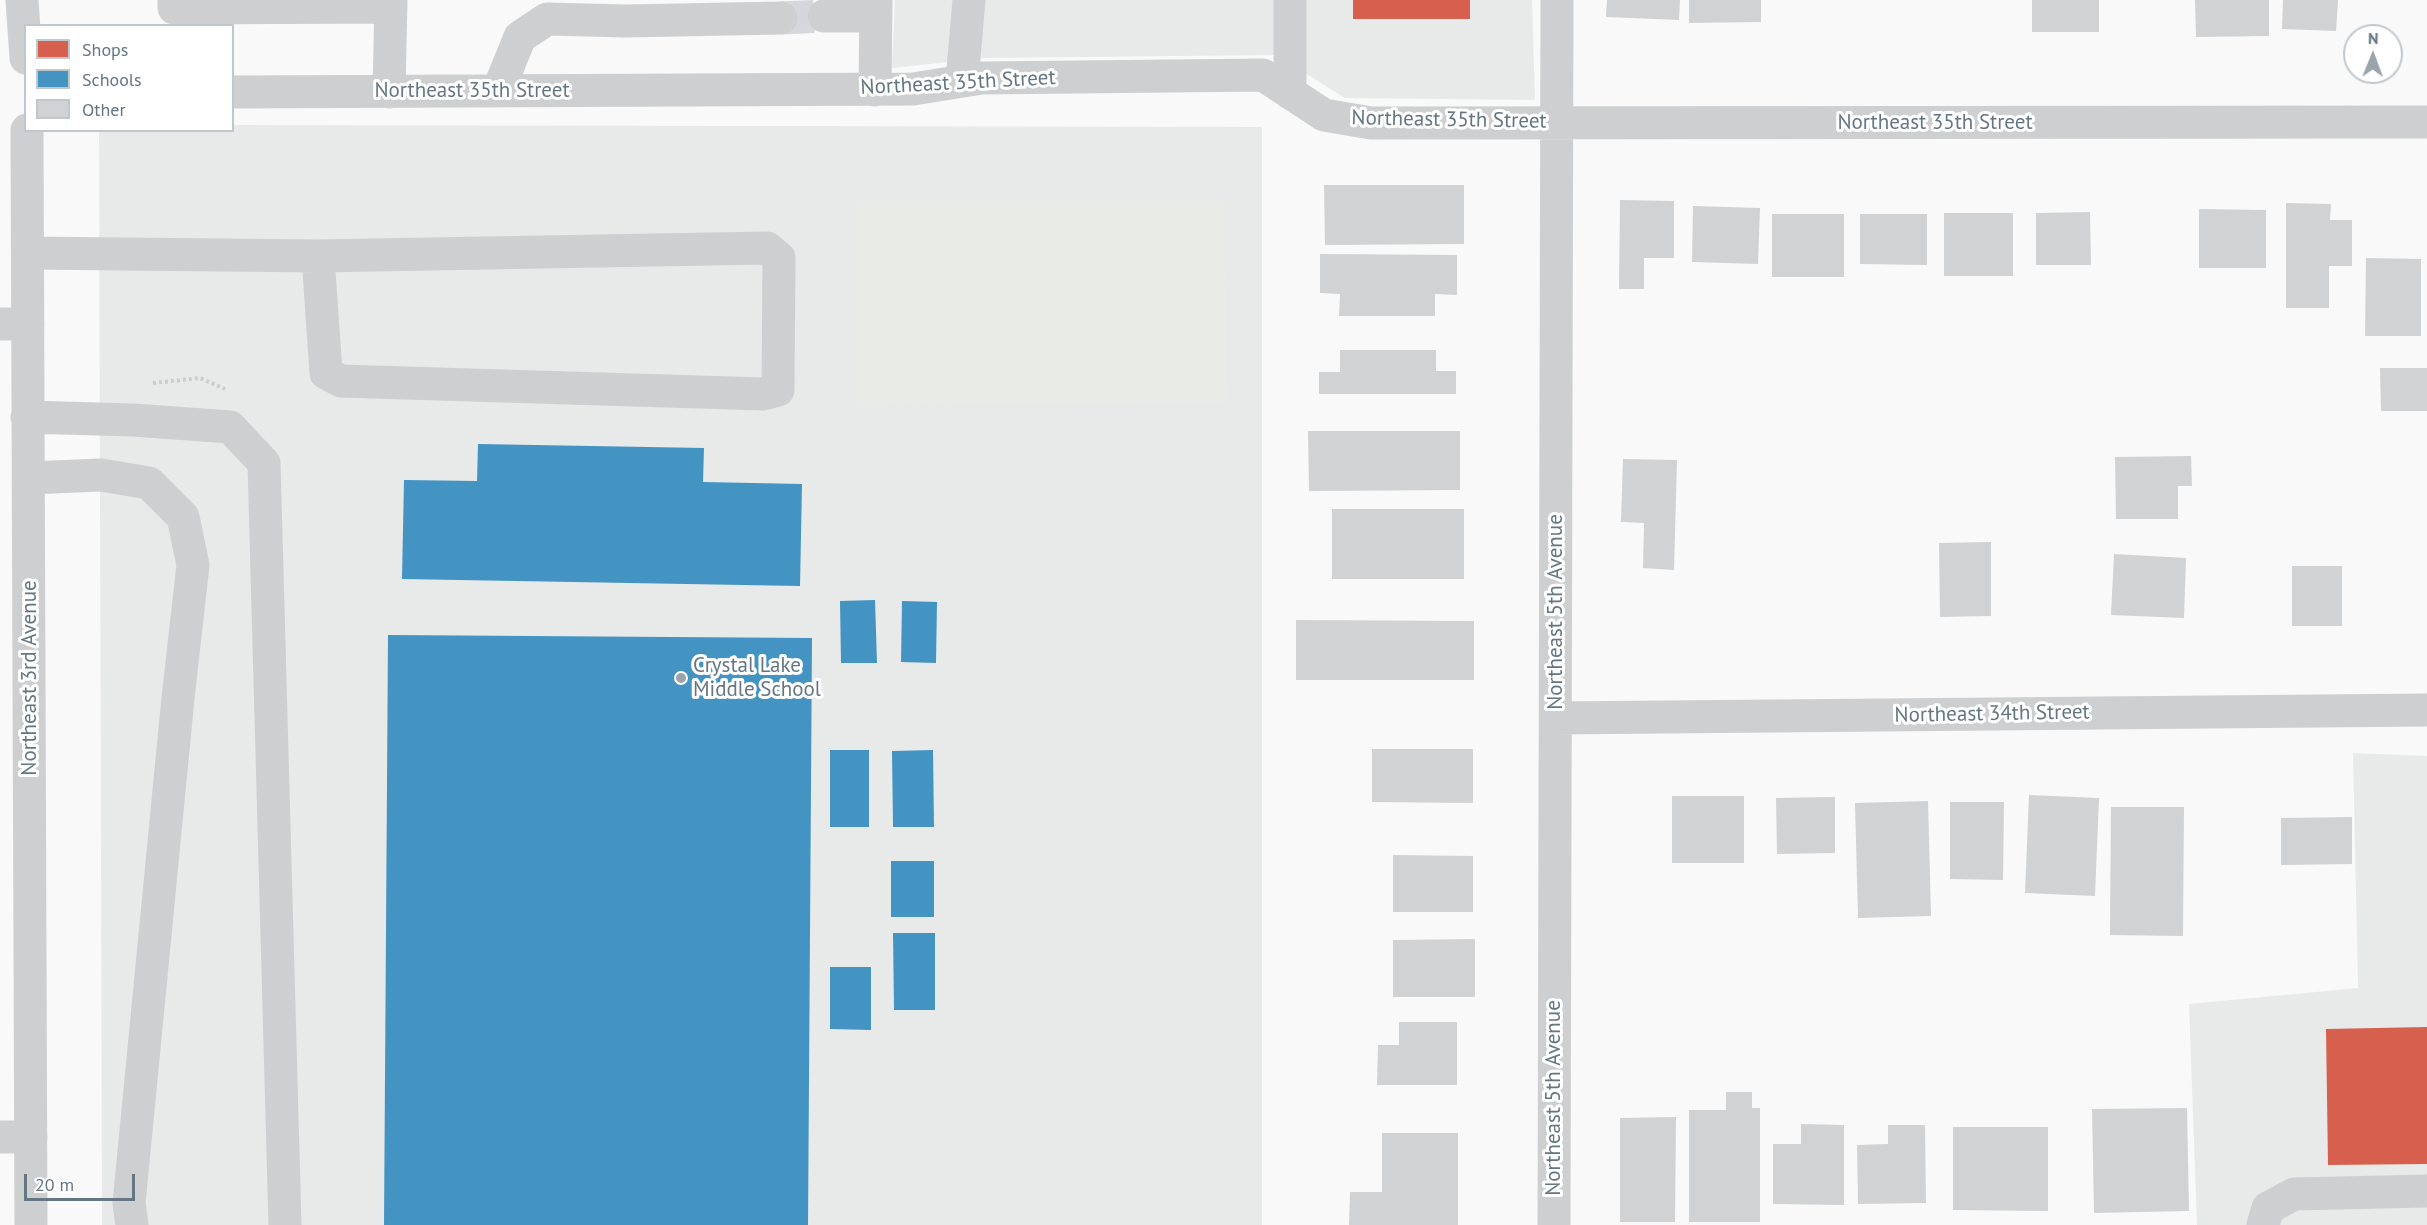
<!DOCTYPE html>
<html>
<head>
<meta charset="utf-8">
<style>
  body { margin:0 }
  #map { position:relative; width:2427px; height:1225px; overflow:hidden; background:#f9f9f9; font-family:"PT Sans",sans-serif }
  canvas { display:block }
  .legend { position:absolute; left:24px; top:24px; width:210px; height:108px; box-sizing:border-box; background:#fff; border:2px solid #c1c8cd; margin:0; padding:8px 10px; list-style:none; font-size:18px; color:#657683 }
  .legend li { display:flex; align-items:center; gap:12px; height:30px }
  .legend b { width:30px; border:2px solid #c1c8cd }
  .north { position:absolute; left:2343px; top:24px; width:60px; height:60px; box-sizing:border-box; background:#fff; border:2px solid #c1c8cd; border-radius:50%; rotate:1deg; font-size:16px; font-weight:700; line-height:24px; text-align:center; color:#657683 }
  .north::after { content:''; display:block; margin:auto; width:21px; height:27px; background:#99a4ac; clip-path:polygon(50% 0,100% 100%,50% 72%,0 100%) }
  .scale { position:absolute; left:24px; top:1174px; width:111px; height:27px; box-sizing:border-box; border:3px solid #657683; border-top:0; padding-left:8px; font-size:18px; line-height:21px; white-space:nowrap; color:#657683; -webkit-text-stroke:4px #fff; paint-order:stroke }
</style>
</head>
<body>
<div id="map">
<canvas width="2427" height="1225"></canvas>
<ul class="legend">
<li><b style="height:16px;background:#d6604d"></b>Shops</li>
<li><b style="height:16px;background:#4393c3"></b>Schools</li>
<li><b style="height:16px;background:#d0d2d3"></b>Other</li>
</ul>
<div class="north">N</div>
<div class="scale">20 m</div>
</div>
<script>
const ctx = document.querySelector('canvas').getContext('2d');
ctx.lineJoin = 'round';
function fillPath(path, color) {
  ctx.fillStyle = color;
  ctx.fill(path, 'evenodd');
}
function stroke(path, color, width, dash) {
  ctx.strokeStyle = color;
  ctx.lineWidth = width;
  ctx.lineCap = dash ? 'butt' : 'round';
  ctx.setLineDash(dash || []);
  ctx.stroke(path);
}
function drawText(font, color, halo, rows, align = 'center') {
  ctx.font = font + ' "PT Sans",sans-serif';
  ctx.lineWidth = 6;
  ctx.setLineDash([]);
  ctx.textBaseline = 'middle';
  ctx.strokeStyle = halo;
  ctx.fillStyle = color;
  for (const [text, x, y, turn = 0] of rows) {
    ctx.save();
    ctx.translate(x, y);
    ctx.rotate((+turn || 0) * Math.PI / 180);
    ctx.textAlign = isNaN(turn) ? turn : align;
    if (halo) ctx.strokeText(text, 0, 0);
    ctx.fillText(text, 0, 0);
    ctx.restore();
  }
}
fillPath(new Path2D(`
  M895,0H1532L1535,100L1345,98L1276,55L986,58L892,68Z
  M233,125L1262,127V1225H102L99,131L232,130Z
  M2353,753L2427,756V1225H2197L2189,1004L2358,988Z`), '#e8e9e9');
fillPath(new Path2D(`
  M857,202L1225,203L1227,402L856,403Z`), '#e8ebe6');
fillPath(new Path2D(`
  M1353,0H1470V19H1353Z
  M2427,1027V1164L2328,1165L2326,1029Z`), '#d6604d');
fillPath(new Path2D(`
  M478,444L704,448L703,482L802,484L800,586L402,579L404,480L477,481Z
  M875,600L877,663H841L840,601Z
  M902,601L937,602L936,663L901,662Z
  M388,635L812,638L808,1225H384Z
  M830,750H869V827H830Z
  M933,750L934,827H893L892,751Z
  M891,861H934V917H891Z
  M893,933H935V1010H894Z
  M830,967H871V1030L830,1029Z`), '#4393c3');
fillPath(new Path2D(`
  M1607,0H1680L1679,20L1606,17Z
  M1689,0H1761V22L1689,23Z
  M2032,0H2099V32H2032Z
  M2195,0H2269V36L2196,37Z
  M2283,0H2338L2336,31L2282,29Z
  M1324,185H1464V244L1325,245Z
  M1620,200L1674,201V258H1644V289H1619Z
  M2286,203L2331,204L2330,220H2352V266H2329V308H2286Z
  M1693,206L1760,208L1758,264L1692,262Z
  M2199,209L2266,210V268H2199Z
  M2090,212L2091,265H2036V213Z
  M1944,213H2013V276H1944Z
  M1772,214H1844V277H1772Z
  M1860,214H1927V265L1860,264Z
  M1320,254L1457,255V295L1435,294V316H1339L1340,294L1320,293Z
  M2366,258L2421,259V336H2365Z
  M1340,350H1436V371H1456V394H1319V372H1340Z
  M2380,368H2427V411H2381Z
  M1308,431H1460V490L1309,491Z
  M2191,456L2192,486H2178V519H2116L2115,457Z
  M1623,459L1677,460L1674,570L1643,568L1644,523L1621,522Z
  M1332,509H1464V579H1332Z
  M1991,542V616L1940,617L1939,543Z
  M2114,554L2186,558L2184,618L2111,615Z
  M2292,566H2342V626H2292Z
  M1296,620L1474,621V680H1296Z
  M1372,749H1473V803L1372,802Z
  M2029,795L2099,798L2095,896L2025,893Z
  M1672,796H1744V863H1672Z
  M1835,797V853L1777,854L1776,798Z
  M1928,801L1931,916L1858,918L1855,803Z
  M1950,802H2004L2003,880L1950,879Z
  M2111,807H2184L2183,936L2110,935Z
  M2352,817V864L2281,865V818Z
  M1393,855L1473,856V912H1393Z
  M1475,939V997H1393V940Z
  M1399,1022H1457V1085H1377L1378,1045H1399Z
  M1726,1092H1752V1108H1760V1222H1689V1110H1726Z
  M2187,1108L2189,1211L2094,1213L2092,1109Z
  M1676,1117L1675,1222H1620V1118Z
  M1801,1124L1844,1125V1205L1773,1204V1144H1801Z
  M1888,1125H1925L1926,1203L1858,1204L1857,1145L1888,1144Z
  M1953,1127H2048V1211L1953,1210Z
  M1382,1133H1458V1225H1349L1350,1192H1382Z`), '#d0d2d3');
stroke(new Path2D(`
  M781,18L824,16`), '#d4d8dc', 33, [33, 16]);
stroke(new Path2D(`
  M153,383L200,378L225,389`), '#cbcccd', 4, [3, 3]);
stroke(new Path2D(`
  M22,0L26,58
  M174,0V8L391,7
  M824,16H876
  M962,81L969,0
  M875,90L876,0
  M498,91L520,37L547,19L626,21L781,18
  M232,92L913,89L982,78L1263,75L1324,115L1371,123L2427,122
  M389,92L391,0
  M1290,93V0
  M27,130L31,1225
  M28,253L318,256L767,248L779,258L778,390L764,394L341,381L326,373L318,256
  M0,324H28
  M27,417L133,420L230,427L264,463L285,1225
  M29,478L101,475L149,483L183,517L193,565L178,698L129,1203L132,1225
  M1556,718L2427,710
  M0,1137H31
  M1554,1225L1557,0
  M2263,1225L2268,1208L2294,1194L2427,1191`), '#cecfd0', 33);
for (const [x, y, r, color] of [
  [681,678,6,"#99a4ac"]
]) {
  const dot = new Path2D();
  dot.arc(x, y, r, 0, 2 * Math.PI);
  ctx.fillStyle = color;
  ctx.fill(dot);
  stroke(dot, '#fff', 2);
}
drawText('21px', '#657683', '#fff', [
  ["Northeast 35th Street",958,83,-3],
  ["Northeast 35th Street",472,91],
  ["Northeast 35th Street",1449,120,1],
  ["Northeast 35th Street",1935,123],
  ["Northeast 5th Avenue",1556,612,-90],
  ["Northeast 3rd Avenue",30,678,-90],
  ["Northeast 34th Street",1992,714,-1],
  ["Northeast 5th Avenue",1554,1098,-90]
]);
drawText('21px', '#657683', '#fff', [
  ["Crystal Lake",693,666],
  ["Middle School",693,690]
], 'left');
</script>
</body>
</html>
